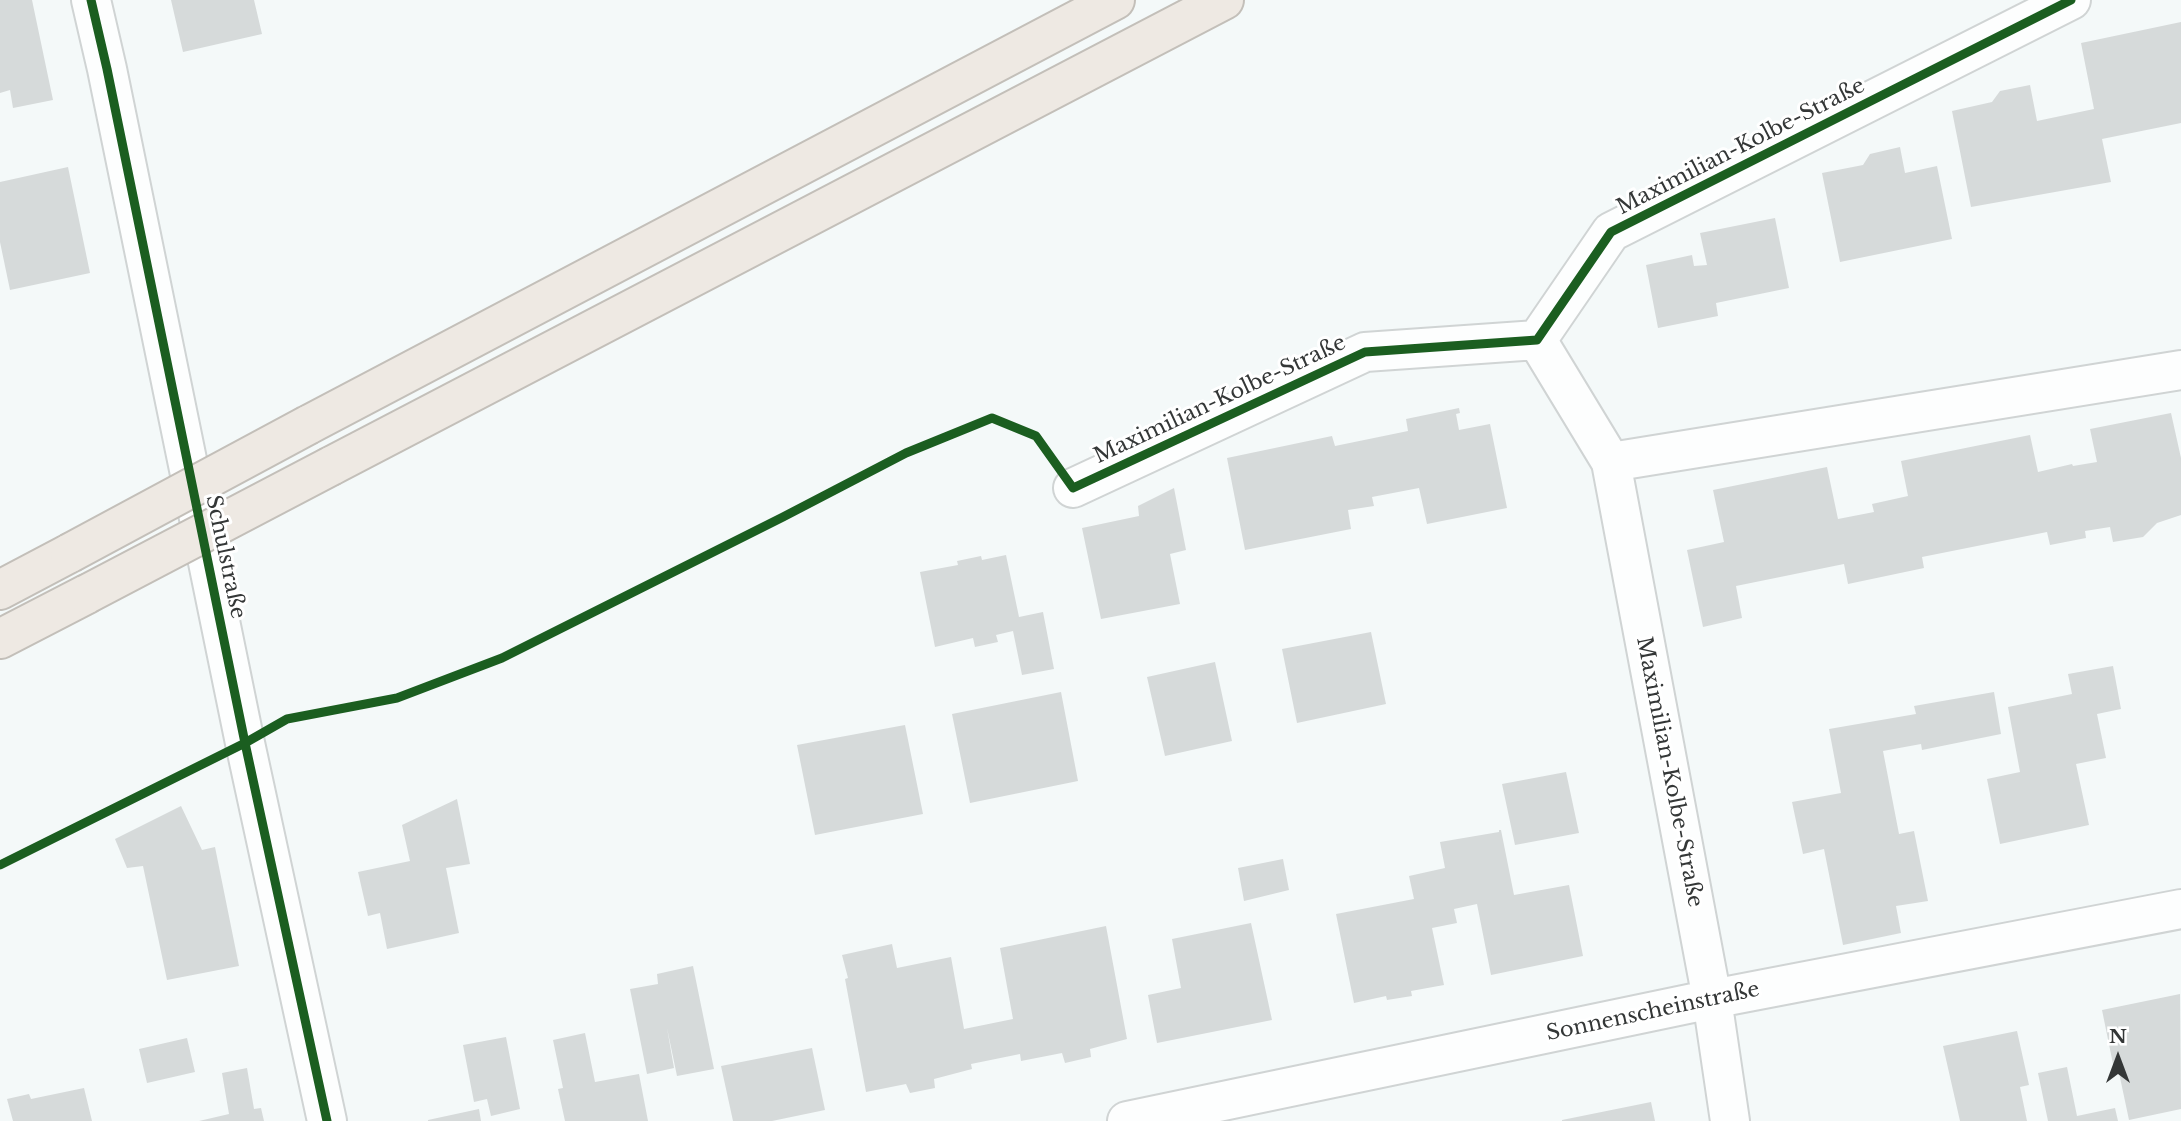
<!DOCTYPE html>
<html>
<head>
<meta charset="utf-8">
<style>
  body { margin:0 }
  #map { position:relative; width:2181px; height:1121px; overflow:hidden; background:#f4f9f9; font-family:"Libre Baskerville",serif }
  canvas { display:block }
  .north { position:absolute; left:2083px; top:1023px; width:70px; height:70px; -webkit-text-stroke:5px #fff; paint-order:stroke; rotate:0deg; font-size:19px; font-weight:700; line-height:28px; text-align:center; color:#343737 }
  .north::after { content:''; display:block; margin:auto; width:24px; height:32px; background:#343737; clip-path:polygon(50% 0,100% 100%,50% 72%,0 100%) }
</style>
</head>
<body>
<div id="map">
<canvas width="2181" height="1121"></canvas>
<div class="north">N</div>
</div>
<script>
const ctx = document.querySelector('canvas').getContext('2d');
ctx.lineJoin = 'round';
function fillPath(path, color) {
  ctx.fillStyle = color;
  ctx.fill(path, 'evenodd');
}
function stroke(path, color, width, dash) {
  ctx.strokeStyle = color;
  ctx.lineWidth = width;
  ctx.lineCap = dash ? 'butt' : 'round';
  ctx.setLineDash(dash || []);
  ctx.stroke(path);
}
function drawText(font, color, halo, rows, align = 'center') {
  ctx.font = font + ' "Libre Baskerville",serif';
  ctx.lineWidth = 6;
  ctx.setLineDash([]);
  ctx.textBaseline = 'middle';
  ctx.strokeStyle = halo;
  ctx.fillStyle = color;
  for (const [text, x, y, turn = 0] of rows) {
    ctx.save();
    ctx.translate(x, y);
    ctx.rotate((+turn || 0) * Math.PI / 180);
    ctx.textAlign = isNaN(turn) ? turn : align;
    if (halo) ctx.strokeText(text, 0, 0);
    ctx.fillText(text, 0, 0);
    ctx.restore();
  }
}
fillPath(new Path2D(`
  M0,0H32L53,100L13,108L10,90L0,93Z
  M171,0H254L262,34L183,52Z
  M2181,22V123L2102,139L2111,182L1971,207L1952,111L1992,102L2000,91L2030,85L2037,121L2094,109L2081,43Z
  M1900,147L1905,173L1937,166L1952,239L1840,262L1822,173L1863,165L1870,154Z
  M68,167L90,273L10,290L0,242V182Z
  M1775,218L1789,288L1716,303L1718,316L1658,328L1646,265L1692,255L1694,266L1707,265L1700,233Z
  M1459,408L1460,413L1456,414L1459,430L1490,424L1507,508L1427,524L1419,488L1372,497L1374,506L1348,510L1351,529L1245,550L1227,458L1332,436L1335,446L1408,431L1406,419Z
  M2171,413L2181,458V515L2157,523L2143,537L2113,542L2110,527L2085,531L2086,538L2050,545L2047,532L1922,557L1924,568L1848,584L1844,564L1736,586L1742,618L1703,627L1687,550L1724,542L1713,490L1827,467L1838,519L1874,512L1872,504L1908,496L1901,461L2030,435L2038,472L2072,464L2073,466L2097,462L2090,429Z
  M1174,488L1186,550L1170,554L1180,604L1101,619L1082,528L1139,516L1138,506Z
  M1006,555L1019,617L1043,612L1054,669L1022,675L1013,631L996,635L998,642L975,647L973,638L935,647L920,572L958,565L957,561L981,556L982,560Z
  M1371,632L1386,704L1297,723L1282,649Z
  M1215,662L1232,741L1165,756L1147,677Z
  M2113,666L2121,709L2097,714L2106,758L2076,764L2089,825L2000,844L1987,779L2020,772L2008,707L2072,694L2068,674Z
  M1061,692L1078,781L970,803L952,714Z
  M1994,692L2001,734L1922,750L1921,744L1883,751L1899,834L1914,831L1928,901L1896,906L1901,933L1843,945L1824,849L1803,854L1792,802L1841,793L1829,729L1916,714L1914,706Z
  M905,725L923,814L815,835L797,745Z
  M1566,772L1579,833L1515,845L1502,784Z
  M457,799L470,864L446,868L459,933L387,949L380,913L368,916L358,872L410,861L402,825Z
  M181,806L202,850L215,847L239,966L167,980L143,866L127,868L115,839Z
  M1499,830H1501L1514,895L1569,885L1583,956L1491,975L1477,904L1454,909L1457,923L1432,928L1444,985L1411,991L1412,996L1387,1000L1386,996L1354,1003L1336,914L1414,899L1409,876L1445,868L1440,842L1499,832Z
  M1283,859L1289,890L1244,901L1238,868Z
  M1251,923L1272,1020L1157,1043L1148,995L1181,988L1172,939Z
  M1106,926L1127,1039L1090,1049L1091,1057L1065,1063L1062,1053L1021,1061L1020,1054L971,1064L972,1069L934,1079L935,1088L910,1093L906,1084L866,1092L845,979L848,978L842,955L892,944L897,968L951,957L964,1029L1013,1019L1000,948Z
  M693,966L714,1069L677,1076L667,1028L674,1068L647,1074L630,989L658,984L657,974Z
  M2180,994L2181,1109L2129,1120L2118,1068L2114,1069L2102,1010Z
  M2017,1031L2029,1085L2020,1087L2027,1121H1960L1943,1046Z
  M585,1033L595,1082L639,1074L648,1121H565L558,1089L563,1088L553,1040Z
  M506,1037L520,1109L491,1116L487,1099L474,1102L463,1045Z
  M187,1038L195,1072L147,1083L139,1049Z
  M812,1048L825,1110L772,1121H733L721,1066Z
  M2067,1067L2077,1116L2115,1108L2118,1121H2048L2038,1073Z
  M247,1068L254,1109L261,1108L264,1121H199L229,1114L222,1073Z
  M84,1088L92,1121H13L7,1099L29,1094L31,1099Z
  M1651,1102L1655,1121H1562V1120Z
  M479,1109L481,1121H428V1120Z`), '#d6dada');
const street = new Path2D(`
  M91,0L107,69L245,743L327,1121
  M1537,340L1611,462L1712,999L1730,1121
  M1611,462L2181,370
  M1073,488L1365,352L1537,340L1611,232L2071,0
  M1127,1121L1712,999L2181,909`);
const highway = new Path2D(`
  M308,425L1115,0
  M331,466L1224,0
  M0,590L70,553
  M0,639L87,594`);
stroke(street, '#d0d4d4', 42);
stroke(highway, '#c3bfb9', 42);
stroke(street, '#fdfefe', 38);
stroke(highway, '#eee9e3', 38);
const highwayBridge = new Path2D(`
  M70,553L308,425
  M87,594L331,466`);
stroke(highwayBridge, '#c3bfb9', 42, []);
stroke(highwayBridge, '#eee9e3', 38);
stroke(new Path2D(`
  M91,0L107,69L245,743L327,1121
  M0,865L245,743L287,719L397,698L502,658L783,517L906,453L992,418L1036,436L1073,488L1365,352L1537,340L1611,232L2071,0`), '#1b5e20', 9);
drawText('21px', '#343737', '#fff', [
  ["Maximilian-Kolbe-Straße",1741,147,-27],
  ["Maximilian-Kolbe-Straße",1220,400,-25],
  ["Schulstraße",225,557,78],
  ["Maximilian-Kolbe-Straße",1669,772,79],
  ["Sonnenscheinstraße",1653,1012,-12]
]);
</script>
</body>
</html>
